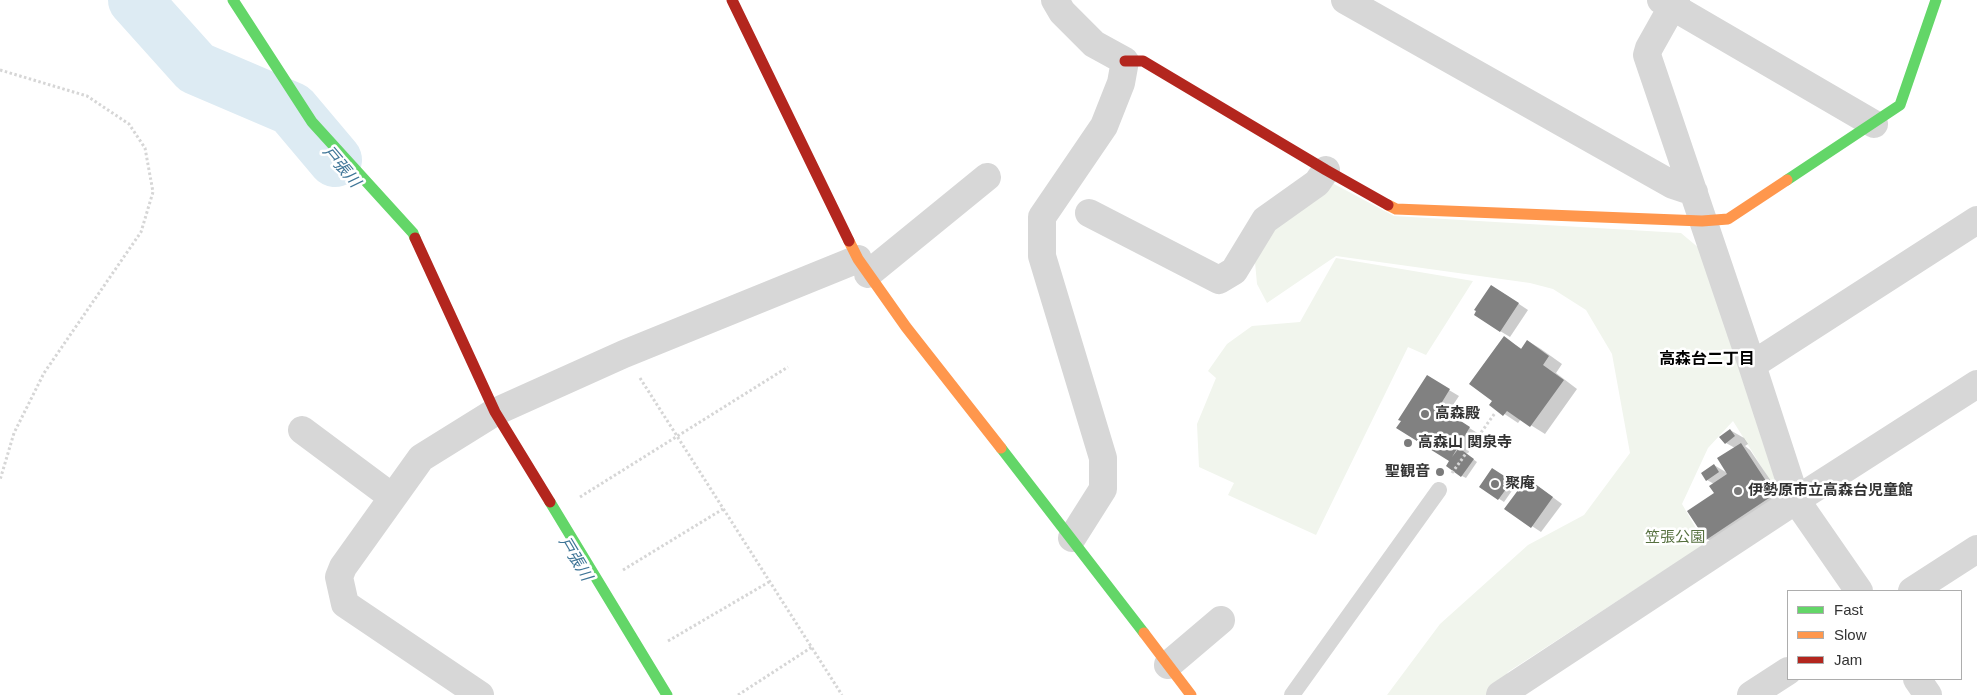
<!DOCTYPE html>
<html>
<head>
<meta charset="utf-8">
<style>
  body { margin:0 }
  #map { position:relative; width:1977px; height:695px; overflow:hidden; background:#fff; font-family:Arial,sans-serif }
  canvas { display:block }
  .legend { position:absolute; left:1787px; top:590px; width:175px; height:90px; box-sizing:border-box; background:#fff; border:1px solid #adadad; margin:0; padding:6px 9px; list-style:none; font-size:15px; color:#333 }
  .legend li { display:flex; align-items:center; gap:10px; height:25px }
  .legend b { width:25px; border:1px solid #adadad }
</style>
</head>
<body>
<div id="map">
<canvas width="1977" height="695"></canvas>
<ul class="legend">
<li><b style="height:6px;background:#63d668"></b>Fast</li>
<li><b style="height:6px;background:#ff974d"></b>Slow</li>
<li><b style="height:6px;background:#b3261e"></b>Jam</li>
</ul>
</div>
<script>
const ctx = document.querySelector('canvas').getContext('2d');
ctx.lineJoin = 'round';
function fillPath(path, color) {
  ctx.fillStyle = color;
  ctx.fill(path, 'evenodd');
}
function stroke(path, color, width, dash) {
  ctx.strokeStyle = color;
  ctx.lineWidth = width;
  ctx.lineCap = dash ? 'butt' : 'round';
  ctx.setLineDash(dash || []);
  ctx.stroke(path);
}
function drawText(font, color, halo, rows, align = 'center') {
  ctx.font = font + ' Arial,"Noto Sans JP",sans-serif';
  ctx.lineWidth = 5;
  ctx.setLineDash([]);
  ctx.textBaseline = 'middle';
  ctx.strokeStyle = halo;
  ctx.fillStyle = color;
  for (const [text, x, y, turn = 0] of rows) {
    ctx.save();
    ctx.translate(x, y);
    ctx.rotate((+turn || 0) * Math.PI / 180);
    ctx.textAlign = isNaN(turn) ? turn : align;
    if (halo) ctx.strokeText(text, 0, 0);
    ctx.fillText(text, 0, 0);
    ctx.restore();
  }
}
fillPath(new Path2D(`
  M1319,176L1394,216L1681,233L1700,249L1776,482H1771L1733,421L1708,448L1682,504L1705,544L1508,672L1502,682L1490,695H1387L1440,624L1528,545L1584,515L1630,453L1612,354L1586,310L1553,289L1530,283L1336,256L1267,303L1257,284L1254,251Z
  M1336,258L1473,281L1426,355L1408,347L1316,535L1228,495L1234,483L1199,467L1197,424L1216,378L1208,371L1227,344L1252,326L1300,322Z`), '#f1f5ed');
fillPath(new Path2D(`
  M1501,292L1528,310L1510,337L1500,331Z
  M1504,338L1522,349L1528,341L1541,349L1562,364L1556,373L1577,389L1545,434L1521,419L1518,423L1491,405L1494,401Z
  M1427,377L1459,396L1447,414L1479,434L1466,454L1477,462L1466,478L1462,476L1451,461Z
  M1730,430L1744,438L1748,444L1745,446L1750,450L1777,490L1771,494L1778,503L1716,544L1707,539L1716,494L1714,484L1707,480L1702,473L1714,465L1729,474L1735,448L1726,443Z
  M1497,472L1516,485L1504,502L1481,487Z
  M1536,485L1562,504L1541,532L1506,509Z`), '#0003');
stroke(new Path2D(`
  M135,0L196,68L292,109L335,160`), '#ddebf3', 54);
fillPath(new Path2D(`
  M1491,285L1519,303L1500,332L1474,315L1476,311L1474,310Z
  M1504,336L1521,349L1527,340L1549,356L1543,365L1564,380L1530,427L1507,411L1503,416L1489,405L1492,401L1469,384Z
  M1427,375L1450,389L1439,407L1470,427L1452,457L1459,448L1474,459L1461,477L1446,466L1449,461L1396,428L1401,421L1398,420Z
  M1730,429L1735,436L1725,444L1719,437Z
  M1741,443L1768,484L1763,488L1769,498L1706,540L1687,511L1714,493L1709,486L1727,474L1717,458Z
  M1714,464L1719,472L1706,481L1701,473Z
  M1492,468L1512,481L1498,500L1479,487Z
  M1527,478L1553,497L1531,528L1504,509Z`), '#818181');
stroke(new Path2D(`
  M0,70L87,96L129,124L145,148L153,192L141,232L44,373L14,433L0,480
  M640,378L842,695
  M1452,473L1495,413
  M580,497L788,367
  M623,570L723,509
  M668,641L769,582
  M738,695L812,647`), '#d6d6d6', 3, [2.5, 2.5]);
stroke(new Path2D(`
  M1292,695L1439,490`), '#d7d7d7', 16);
stroke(new Path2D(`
  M1055,0L1062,12L1094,44L1125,61L1121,83L1104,126L1042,217V256L1103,458V489L1072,538
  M1345,0L1673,185L1694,192
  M1661,0L1874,124
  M1676,0L1649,48L1647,55L1752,365L1796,500L1859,591
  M1089,213L1219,280L1234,271L1265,220L1317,183L1326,170
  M868,274L987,177
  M1752,365L1977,220
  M302,430L392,497
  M1912,591L1977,549
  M1168,665L1221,620
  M1917,679L1928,695
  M480,695L345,604L339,577L343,567L421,458L495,412L624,354L858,259
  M1500,695L1796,500L1977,384
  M1751,695L1788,671`), '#d7d7d7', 28);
stroke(new Path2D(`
  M233,0L312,122L413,233L415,238
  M1787,180L1900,105L1936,0
  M1001,448L1144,633
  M550,502L667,695`), '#63d668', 11);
stroke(new Path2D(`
  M1388,205L1396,209L1702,221L1728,219L1787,180
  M849,241L858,259L906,327L1001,448
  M1144,633L1191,695`), '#ff974d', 11);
stroke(new Path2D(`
  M732,0L849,241
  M1125,61H1143L1326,170L1388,205
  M415,238L495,412L550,502`), '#b3261e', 11);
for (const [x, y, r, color] of [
  [1425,414,5,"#7a7a7a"],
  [1408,443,5,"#7a7a7a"],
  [1440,472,5,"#7a7a7a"],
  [1495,484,5,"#7a7a7a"],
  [1738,491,5,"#7a7a7a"]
]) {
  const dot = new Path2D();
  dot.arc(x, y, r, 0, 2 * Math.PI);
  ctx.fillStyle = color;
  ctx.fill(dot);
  stroke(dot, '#fff', 2);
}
drawText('bold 15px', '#333', '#fff', [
  ["高森殿",1435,414],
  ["高森山 関泉寺",1418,443],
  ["聖観音",1430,472,"right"],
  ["聚庵",1505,484],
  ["伊勢原市立高森台児童館",1748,491]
], 'left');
drawText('15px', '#56703f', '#fff', [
  ["笠張公園",1675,538]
]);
drawText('italic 16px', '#3f7597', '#fff', [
  ["戸張川",341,167,50],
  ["戸張川",575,559,59]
]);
drawText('bold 16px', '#000', '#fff', [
  ["高森台二丁目",1707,360]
]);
</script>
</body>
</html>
